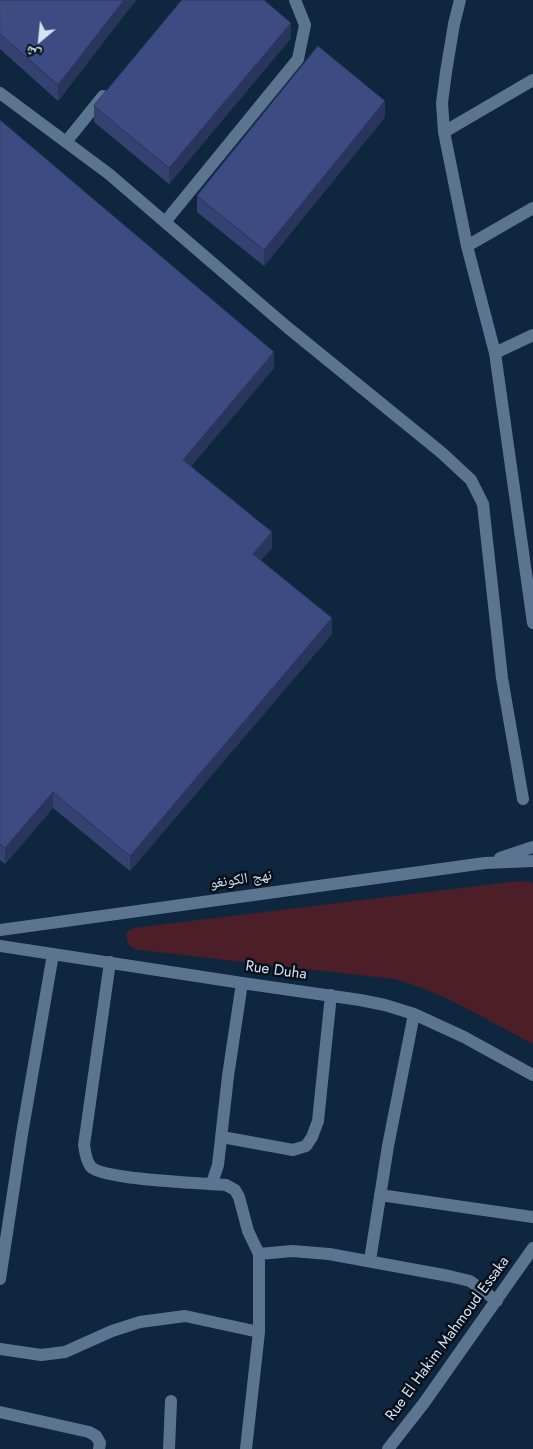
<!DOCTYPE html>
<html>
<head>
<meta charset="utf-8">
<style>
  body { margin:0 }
  #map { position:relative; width:533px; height:1449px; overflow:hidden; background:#0f273e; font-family:Jost,"Noto Naskh Arabic",sans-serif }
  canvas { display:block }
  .north { position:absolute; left:15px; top:15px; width:50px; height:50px; -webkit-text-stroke:4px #060f19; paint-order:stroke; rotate:208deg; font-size:14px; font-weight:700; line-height:20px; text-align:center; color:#d4e3f2 }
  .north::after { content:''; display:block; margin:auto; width:18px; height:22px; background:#d4e3f2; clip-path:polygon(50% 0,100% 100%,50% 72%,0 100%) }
</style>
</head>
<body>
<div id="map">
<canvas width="533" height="1449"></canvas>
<div class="north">ش</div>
</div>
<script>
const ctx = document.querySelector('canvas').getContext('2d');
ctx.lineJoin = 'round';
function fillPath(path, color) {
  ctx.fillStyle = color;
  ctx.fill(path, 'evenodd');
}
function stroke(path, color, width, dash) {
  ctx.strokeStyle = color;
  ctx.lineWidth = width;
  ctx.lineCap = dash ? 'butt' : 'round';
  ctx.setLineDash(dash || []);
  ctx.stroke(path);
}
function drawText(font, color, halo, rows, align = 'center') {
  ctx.font = font + ' Jost,"Noto Naskh Arabic",sans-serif';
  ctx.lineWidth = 5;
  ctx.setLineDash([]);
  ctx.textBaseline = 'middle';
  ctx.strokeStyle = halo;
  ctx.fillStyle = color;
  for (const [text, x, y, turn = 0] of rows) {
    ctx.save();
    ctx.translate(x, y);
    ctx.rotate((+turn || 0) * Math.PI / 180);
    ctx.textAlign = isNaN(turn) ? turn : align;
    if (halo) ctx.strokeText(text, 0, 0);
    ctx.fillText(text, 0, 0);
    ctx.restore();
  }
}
fillPath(new Path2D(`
  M526,881L533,883V1044C488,1021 444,992 394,979L139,950C129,947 125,943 127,932L133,928L510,882Z`), '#4c1f28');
stroke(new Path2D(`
  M460,0L454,24L446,72L442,103L444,132L467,246L495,353L533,623
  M0,93L109,174L287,327L442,453L471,480L483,504L502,678L523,799
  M444,132L533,80
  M66,142L103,96
  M165,222L298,59L305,25L295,0
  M467,246L533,208
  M495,353L533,335
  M500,858L533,847
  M0,930L485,863L533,861
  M0,946L242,983L360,1000L385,1005L414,1014L464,1037L533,1075
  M110,962L84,1145C85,1152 86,1161 91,1167C104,1180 203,1183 226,1185L235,1190L239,1197L248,1231L259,1254V1332L246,1449
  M222,1137L293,1150L306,1146L312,1137L318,1121L331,995
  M212,1183L218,1165L228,1076L242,983
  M380,1195L533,1217
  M259,1254L292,1251L329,1254L449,1276L470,1281L497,1301
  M370,1260L388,1146L414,1014
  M0,1279L22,1134L53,954
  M0,1349L41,1355L65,1352L112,1331L140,1322L185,1316L259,1332
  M0,1412L89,1432L96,1436L100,1443L99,1449
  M169,1449L171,1401
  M388,1449L424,1403L533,1248`), '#5b7591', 12);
fillPath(new Path2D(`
  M0,0H136L58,101L0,49Z
  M291,38L169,184L94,122V106Z
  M385,117L264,266L197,212V196Z
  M0,120L274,368L191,466L272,548L261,560L332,634L130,871L53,808L5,864L0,860Z`), '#344171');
fillPath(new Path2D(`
  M124,0H136L58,101V85Z
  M291,23V38L169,184V168Z
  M385,101V117L264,266V250Z
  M274,352V368L183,476V460Z
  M272,532V548L253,569V554Z
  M332,618V634L130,871V856Z
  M53,792V808L5,864V848Z`), '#2a355c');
const building = new Path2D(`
  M0,0H124L58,85L0,34Z
  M182,0H264L291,23L169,168L94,106Z
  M318,46L385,101L264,250L197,196Z
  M0,120L274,352L183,460L272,532L253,554L332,618L130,856L53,792L5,848L0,844Z`);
fillPath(building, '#3c4c83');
stroke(building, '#2a355c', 1);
drawText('15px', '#d4e3f2', '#060f19', [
  ["نهج الكونغو",241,880,-8],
  ["Rue Duha",276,971,8],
  ["Rue El Hakim Mahmoud Essaka",448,1339,-54]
]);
</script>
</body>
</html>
